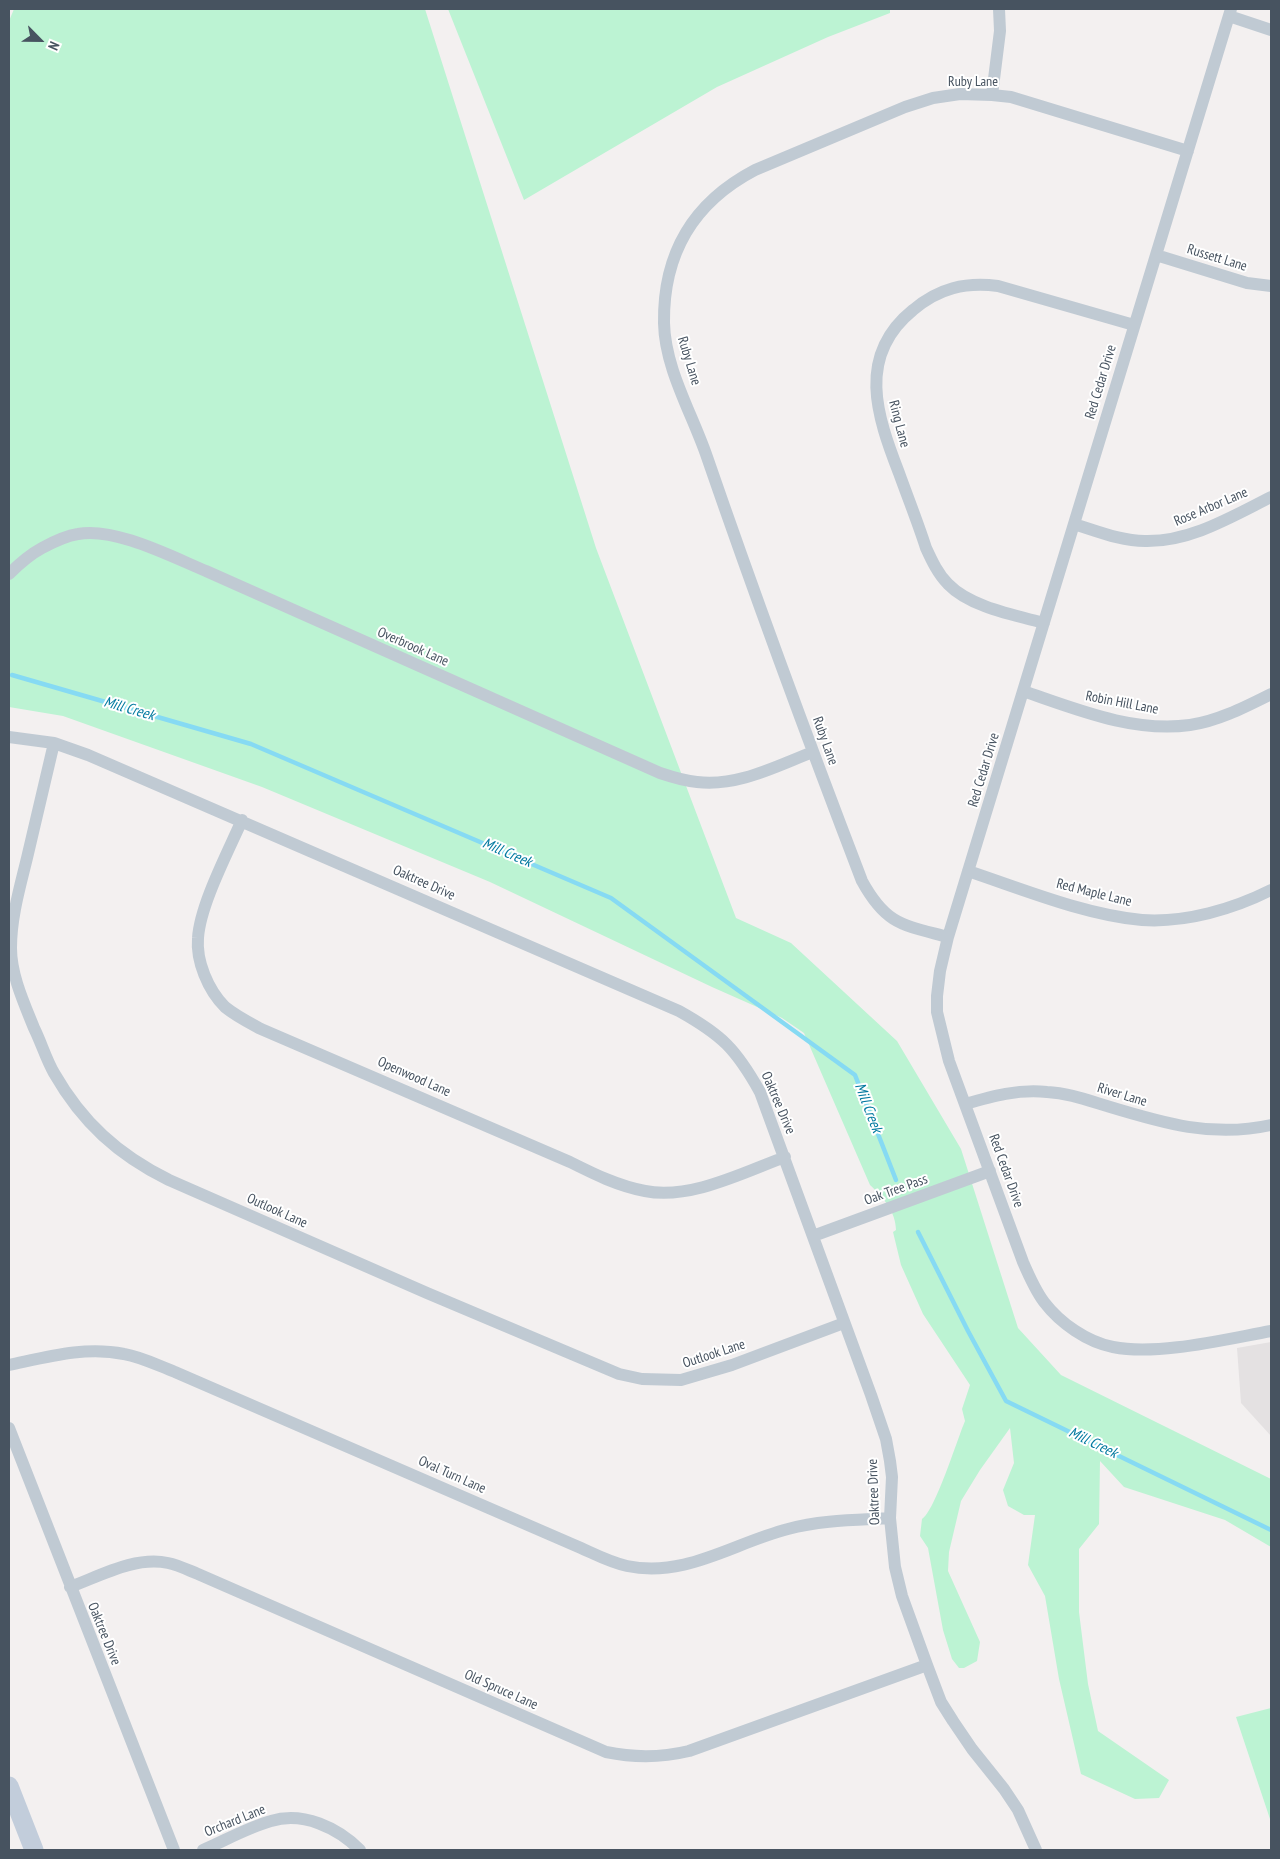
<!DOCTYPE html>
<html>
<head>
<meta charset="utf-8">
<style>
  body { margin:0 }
  #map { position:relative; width:1280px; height:1859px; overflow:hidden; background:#f3f0f0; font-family:"PT Sans Narrow",sans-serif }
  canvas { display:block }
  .frame { position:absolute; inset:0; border:10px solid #475360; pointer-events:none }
  .north { position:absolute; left:15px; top:15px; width:50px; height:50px; -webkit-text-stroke:4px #fff; paint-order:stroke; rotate:113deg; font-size:14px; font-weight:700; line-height:20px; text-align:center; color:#475360 }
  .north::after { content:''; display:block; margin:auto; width:18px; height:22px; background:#475360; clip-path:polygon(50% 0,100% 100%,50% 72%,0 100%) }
</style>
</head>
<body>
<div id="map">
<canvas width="1280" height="1859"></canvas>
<div class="frame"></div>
<div class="north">N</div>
</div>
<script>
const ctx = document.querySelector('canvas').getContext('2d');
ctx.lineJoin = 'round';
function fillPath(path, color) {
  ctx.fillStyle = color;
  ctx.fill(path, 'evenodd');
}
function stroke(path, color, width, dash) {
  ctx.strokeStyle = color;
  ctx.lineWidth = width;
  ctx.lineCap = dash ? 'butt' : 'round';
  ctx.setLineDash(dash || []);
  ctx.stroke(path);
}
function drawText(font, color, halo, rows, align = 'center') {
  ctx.font = font + ' "PT Sans Narrow",sans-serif';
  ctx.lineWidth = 4;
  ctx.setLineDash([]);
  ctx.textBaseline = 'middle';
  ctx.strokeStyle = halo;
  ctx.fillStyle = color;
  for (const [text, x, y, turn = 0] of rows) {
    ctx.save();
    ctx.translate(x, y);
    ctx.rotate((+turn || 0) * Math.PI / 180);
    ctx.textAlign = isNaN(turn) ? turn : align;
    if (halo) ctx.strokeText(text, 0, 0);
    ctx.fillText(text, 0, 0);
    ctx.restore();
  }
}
fillPath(new Path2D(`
  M1271,1342V1436L1241,1403L1237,1348Z`), '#e4e1e2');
fillPath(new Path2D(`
  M14,9H425L596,548L736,918L791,943L897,1041L961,1149L1018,1328L1061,1375L1271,1479V1547L1225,1520L1124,1487L1100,1461L1099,1524L1079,1549V1612L1088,1684L1098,1731L1169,1780L1159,1798L1135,1799L1081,1774L1059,1679L1045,1596L1028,1565L1035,1515H1024L1008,1506L1003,1490L1014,1463L1010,1428L980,1470L961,1501L949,1552L948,1571L980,1642L977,1661L964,1668H959L952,1659L943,1630L928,1548L920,1536L922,1519C935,1511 957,1440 965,1421L962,1409L970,1385L923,1314L901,1265L893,1232L896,1230C896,1212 883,1197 870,1185L804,1033L782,1018L712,987L490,882L262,787L63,716L9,707V21Z
  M448,9H890V13L828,37L717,87L524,200Z
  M1271,1708V1822L1236,1717Z`), '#bcf3d3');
stroke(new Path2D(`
  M12,675L251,744L611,898L855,1075L896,1180
  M918,1232L968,1331L1006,1401L1271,1530`), '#86daf3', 4.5);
stroke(new Path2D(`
  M1231,9L948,937L940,971L937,996V1012L949,1061L1023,1262C1029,1276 1035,1290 1044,1302C1060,1323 1087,1342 1113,1347C1158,1356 1226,1339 1271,1331
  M1229,16L1271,30
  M992,95L1000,31L999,9
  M1156,255L1247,283L1271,286
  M1074,524C1097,531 1121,541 1145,541C1190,542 1231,517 1271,497
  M9,574C19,564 29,555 42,548C53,542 65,536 78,534C115,527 172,557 206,571L660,773C672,777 684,781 697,782C738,787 776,766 813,752
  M1044,623C1014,615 970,607 948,584C938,574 932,561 926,548C918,523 908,498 899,473C877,416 856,356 913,310C939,288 965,282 998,286L1134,325
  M1023,691C1076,709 1133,733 1190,725C1218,721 1245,707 1271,694
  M9,737L54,743L88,755L679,1011C722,1035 736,1049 760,1092L871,1395L886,1439L890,1461L892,1477L890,1518L895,1567L902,1596L927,1665L941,1702L953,1721L972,1749L1004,1789L1018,1810L1036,1850
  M54,743C45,782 36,820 27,858C20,887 11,917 11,948C11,975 24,1003 34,1028C41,1042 46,1059 54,1073C82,1122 118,1155 169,1180L427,1293L619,1374L642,1379L681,1380L732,1365L844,1323
  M242,820C228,852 200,905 198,938C196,961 208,990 225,1007C236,1016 248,1022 261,1029L570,1162C594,1174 618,1186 645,1191C690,1200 742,1173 785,1157
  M968,871C1022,889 1085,915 1142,920C1186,923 1233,909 1271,890
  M948,937C903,925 886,925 862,881C808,740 756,599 707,457C692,413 665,369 664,323C663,253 694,202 755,170L905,107L933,98L960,94L992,95L1011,97L1188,151
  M965,1104C993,1096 1018,1089 1047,1092C1068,1093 1087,1100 1107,1106C1163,1123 1212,1138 1271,1125
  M813,1236L990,1171
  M9,1365C47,1357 85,1346 124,1354C142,1357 159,1366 175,1372L574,1545C591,1552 608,1562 627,1566C686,1578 733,1543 788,1529C821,1520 856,1520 890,1518
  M9,1428L174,1850
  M70,1587C100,1576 135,1556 168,1563C178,1565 188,1570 198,1574L606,1752C635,1758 660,1758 689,1751L927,1665
  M203,1850C224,1841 249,1827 271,1821C303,1811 338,1828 360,1850`), '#c0cad3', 12);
stroke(new Path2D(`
  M9,1786L34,1850`), '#c2cddb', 19);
drawText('14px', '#475360', '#fff', [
  ["Ruby Lane",973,82],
  ["Russett Lane",1217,258,17],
  ["Ruby Lane",689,361,73],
  ["Red Cedar Drive",1101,382,-73],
  ["Ring Lane",899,424,75],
  ["Rose Arbor Lane",1211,507,-23],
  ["Overbrook Lane",413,647,24],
  ["Robin Hill Lane",1122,703,11],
  ["Ruby Lane",825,741,70],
  ["Red Cedar Drive",984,770,-73],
  ["Oaktree Drive",424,883,24],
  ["Red Maple Lane",1094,893,14],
  ["Openwood Lane",414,1077,24],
  ["River Lane",1122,1095,17],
  ["Oaktree Drive",778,1103,67],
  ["Red Cedar Drive",1006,1171,70],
  ["Oak Tree Pass",896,1190,-20],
  ["Outlook Lane",277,1211,24],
  ["Outlook Lane",714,1354,-18],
  ["Oval Turn Lane",452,1475,24],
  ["Oaktree Drive",874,1492,-92],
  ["Oaktree Drive",104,1634,68],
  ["Old Spruce Lane",501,1690,24],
  ["Orchard Lane",235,1821,-22]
]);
drawText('italic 15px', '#037aa0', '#fff', [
  ["Mill Creek",129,709,16],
  ["Mill Creek",507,853,23],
  ["Mill Creek",868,1108,69],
  ["Mill Creek",1093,1443,26]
]);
</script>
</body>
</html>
